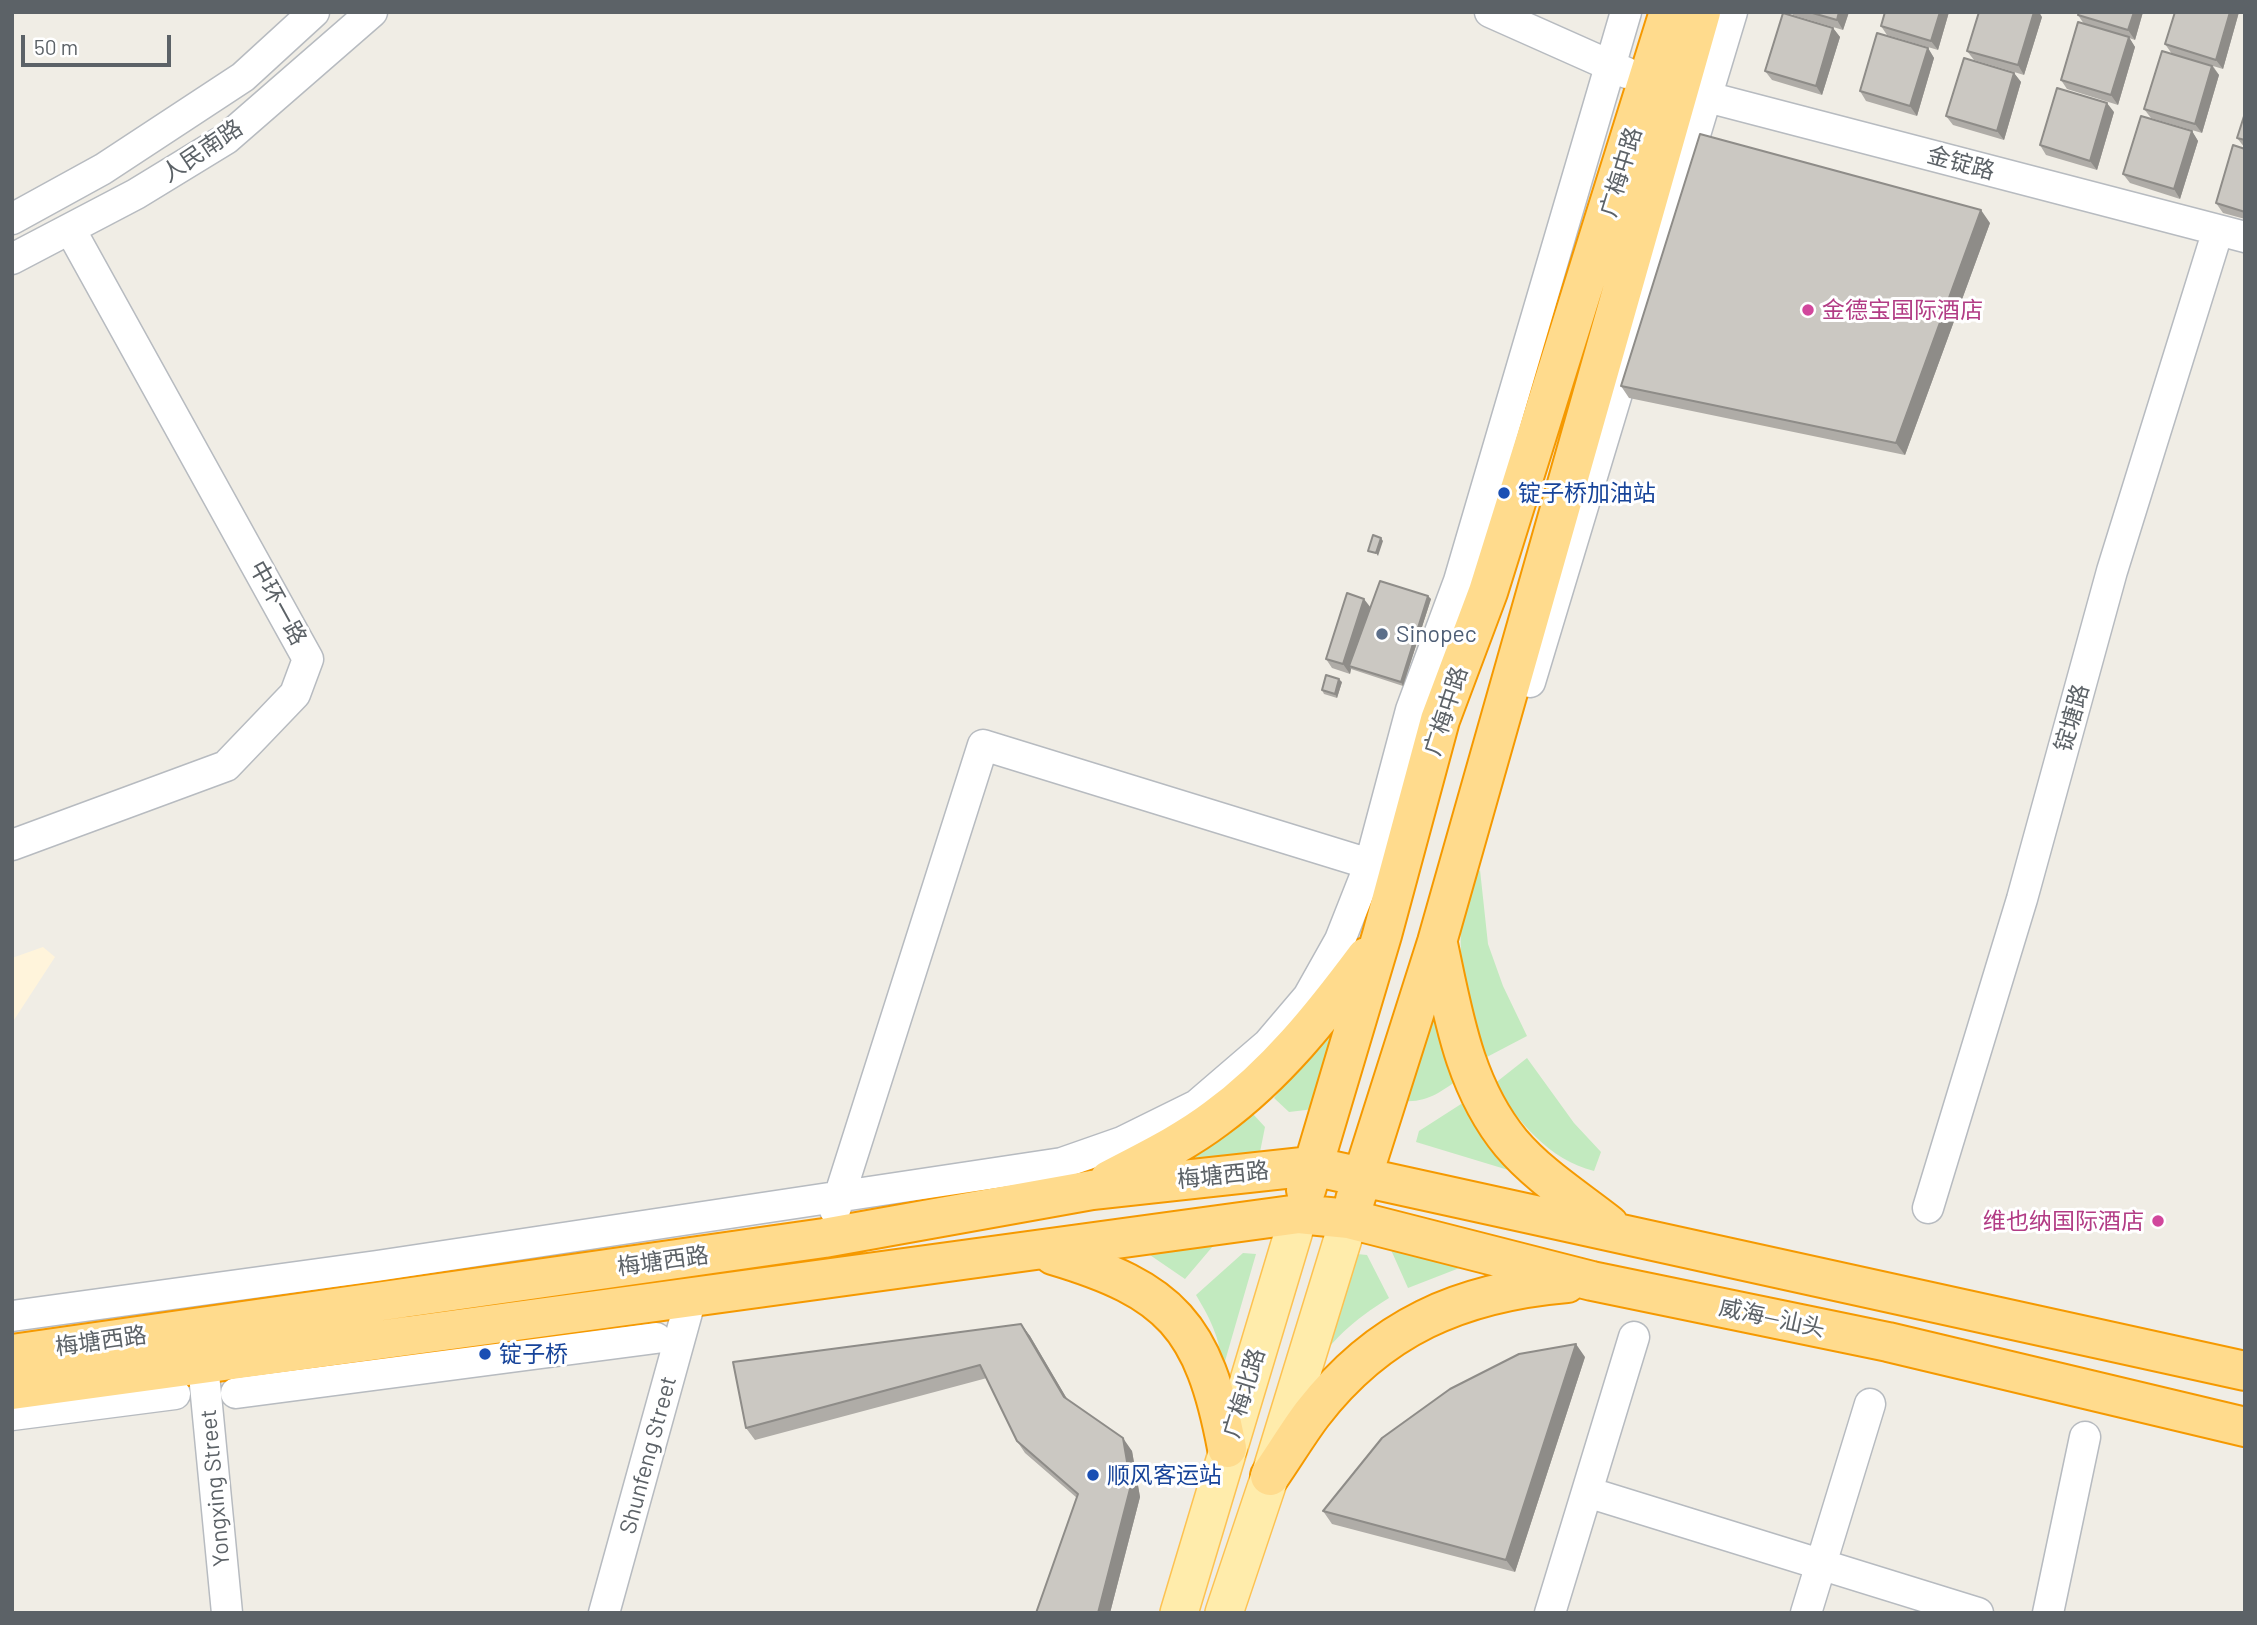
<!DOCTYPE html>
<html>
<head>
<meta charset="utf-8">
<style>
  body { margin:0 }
  #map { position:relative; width:2257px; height:1625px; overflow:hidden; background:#f0ede5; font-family:Barlow,sans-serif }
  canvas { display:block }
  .frame { position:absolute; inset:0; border:14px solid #5c6267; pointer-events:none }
  .scale { position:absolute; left:21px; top:35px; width:150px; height:32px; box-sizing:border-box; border:4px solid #5c6267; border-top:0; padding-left:9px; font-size:21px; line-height:24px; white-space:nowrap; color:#5c6267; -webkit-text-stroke:5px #fff; paint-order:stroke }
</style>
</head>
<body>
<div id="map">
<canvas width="2257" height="1625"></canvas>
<div class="frame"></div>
<div class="scale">50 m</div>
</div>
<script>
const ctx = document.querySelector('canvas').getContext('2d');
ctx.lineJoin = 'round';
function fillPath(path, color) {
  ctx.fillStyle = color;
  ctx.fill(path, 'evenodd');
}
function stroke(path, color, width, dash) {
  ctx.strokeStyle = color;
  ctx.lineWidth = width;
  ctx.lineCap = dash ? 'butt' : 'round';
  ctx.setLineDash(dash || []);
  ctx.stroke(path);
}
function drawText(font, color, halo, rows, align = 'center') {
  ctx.font = font + ' Barlow,"Noto Sans SC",sans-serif';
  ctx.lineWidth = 6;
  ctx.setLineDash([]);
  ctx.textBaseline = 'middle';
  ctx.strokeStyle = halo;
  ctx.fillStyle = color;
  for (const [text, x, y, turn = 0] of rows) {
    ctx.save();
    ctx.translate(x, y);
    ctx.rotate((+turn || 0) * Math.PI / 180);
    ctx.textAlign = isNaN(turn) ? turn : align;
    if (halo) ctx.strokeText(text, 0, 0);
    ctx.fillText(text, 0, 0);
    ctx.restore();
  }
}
fillPath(new Path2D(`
  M43,947L55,957L12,1023V958Z`), '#fff4db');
fillPath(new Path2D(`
  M1480,870L1488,944L1503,986L1527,1036L1485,1058C1466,1010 1444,913 1480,870Z
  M1434,974L1462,1077C1439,1093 1425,1105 1396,1100Z
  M1344,1013L1314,1109L1289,1112L1274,1098Z
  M1527,1058L1574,1123L1601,1152L1594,1171C1549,1160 1518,1121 1494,1084Z
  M1472,1097L1538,1179L1416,1142L1419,1131Z
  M1253,1114L1265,1127L1260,1152L1171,1168Z
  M1219,1239L1185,1279L1147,1253Z
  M1387,1241L1462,1267L1408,1288Z
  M1243,1253L1256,1254L1221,1375C1224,1345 1211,1320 1196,1295Z
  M1347,1253L1367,1255L1389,1298C1352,1321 1333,1339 1308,1374Z`), '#c2eabf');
const minor = new Path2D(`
  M1490,12L1627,73
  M1688,92L2245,237
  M12,219L103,169L243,77L314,12
  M12,259L136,194L226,139L372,12
  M1530,682L1732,12
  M12,845L226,766L295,694L308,659L70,229
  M1928,1208L2022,899L2112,571L2218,230
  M835,1210L983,745L1389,870
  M12,1316L377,1266L1062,1163L1122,1142L1197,1105L1268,1044L1308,997L1340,940L1370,864L1411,710L1459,581L1626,12
  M203,1364L227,1613
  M236,1393L656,1338
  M12,1415L175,1394
  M1587,1492L1978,1613
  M604,1613L691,1298
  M1550,1613L1634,1337
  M1806,1613L1870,1404
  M2048,1613L2085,1437`);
const major = new Path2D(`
  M1179,1613L1299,1214
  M1224,1613L1270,1476L1349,1219`);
const highway = new Path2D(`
  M1438,944C1453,1014 1464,1086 1511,1143C1538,1175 1576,1199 1609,1225
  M1109,1180C1145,1161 1183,1143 1216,1118C1276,1074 1322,1016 1366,957
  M1306,1190L1382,935L1440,720L1488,592L1669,12
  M1355,1200L1437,942L1701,12
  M1053,1255C1171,1290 1204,1326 1227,1448
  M12,1354L824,1238L1092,1190L1312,1166L2245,1371
  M12,1390L1299,1214L1349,1219L1592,1281L1888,1342L2245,1427
  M1270,1476C1284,1456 1297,1434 1312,1414C1379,1327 1461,1292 1567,1283`);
stroke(minor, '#b7bbc0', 33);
stroke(major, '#fdc251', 40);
stroke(highway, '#f59900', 42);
stroke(minor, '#fff', 30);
stroke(major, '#ffecab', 37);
stroke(highway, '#ffdb8d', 38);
fillPath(new Path2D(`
  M1791,12H1849L1843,30L1793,15Z
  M1949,12L1938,50L1887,35L1881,26Z
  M2143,12L2135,40L2129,38L2135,47L2118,105L2067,89L2061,80L2084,24L2078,15Z
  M2175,12H2239L2223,69L2213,66L2219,75L2202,133L2151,118L2144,109L2172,54L2165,44Z
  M2042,17L2024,75L1974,60L1967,51Z
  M1833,28L1840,37L1822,95L1772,80L1765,71Z
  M1928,48L1934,58L1917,116L1866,101L1860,91Z
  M2014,73L2021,82L2004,140L1953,125L1946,116Z
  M2114,112L2097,170L2046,155L2040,145Z
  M2245,113V148L2237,138Z
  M2192,131L2198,141L2180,199L2130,183L2123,174Z
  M2245,149V219L2223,213L2216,203Z
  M1990,223L1905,455L1629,398L1621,386Z
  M1428,596L1431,599L1403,686L1351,669L1350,674L1332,668L1326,659L1370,608Z
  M1342,682L1337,698L1324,694L1322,690Z
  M1021,1324L1030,1336L1067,1399L1132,1451L1140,1497L1110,1613H1036L1077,1498L1025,1453L1017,1441L987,1378L755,1440L746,1428Z
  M1585,1357L1515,1572L1332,1524L1323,1511Z`), '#afaca7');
fillPath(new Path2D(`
  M1839,12H1849L1843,30L1837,20Z
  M1940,12H1949L1938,50L1931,41Z
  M2034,12H2039L2042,17L2024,75L2018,65Z
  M2134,12H2143L2135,40L2128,30Z
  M2230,12H2239L2223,69L2216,60Z
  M1833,28L1840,37L1822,95L1816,86Z
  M2129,37L2135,47L2118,105L2111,95Z
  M1928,48L1934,58L1917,116L1910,106Z
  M2212,66L2219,75L2202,133L2195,124Z
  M2014,73L2021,82L2004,140L1997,131Z
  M2107,103L2114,112L2097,170L2090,161Z
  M2192,131L2198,141L2180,199L2174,189Z
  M1981,210L1990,223L1905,455L1896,443Z
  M1381,538L1383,541L1378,556L1376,553Z
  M1428,596L1431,599L1403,686L1401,682Z
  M1364,599L1371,608L1349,666L1351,669L1350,674L1343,664Z
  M1339,679L1342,682L1337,698L1335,694Z
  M1021,1324L1030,1336L1073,1409L1064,1397Z
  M1576,1344L1585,1357L1515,1572L1506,1560Z
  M1123,1438L1132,1451L1140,1497L1110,1613H1098Z`), '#8e8c88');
const building = new Path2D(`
  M1809,12H1839L1837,20Z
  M1885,12H1940L1931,41L1881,26Z
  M1979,12H2034L2018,65L1967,51Z
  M2079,12H2134L2128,30L2078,15Z
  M2175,12H2230L2216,60L2165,44Z
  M1783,13L1833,28L1816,86L1765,71Z
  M2078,22L2129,37L2111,95L2061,80Z
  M1877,33L1928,48L1910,106L1860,91Z
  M2162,51L2212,66L2195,124L2144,109Z
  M1964,58L2014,73L1997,131L1946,116Z
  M2057,88L2107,103L2090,161L2040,145Z
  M2245,113V140L2237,138Z
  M2141,116L2192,131L2174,189L2123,174Z
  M1700,134L1981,210L1896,443L1621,386Z
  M2233,145L2245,149V212L2216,203Z
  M1373,535L1381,538L1376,553L1368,551Z
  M1380,581L1428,596L1401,682L1349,666Z
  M1347,593L1364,599L1343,664L1326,659Z
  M1326,675L1339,679L1335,694L1322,690Z
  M1021,1324L1064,1397L1123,1438L1131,1485L1098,1613H1036L1078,1494L1017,1441L980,1365L746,1428L733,1362Z
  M1576,1344L1506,1560L1323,1511L1382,1438L1450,1389L1519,1354Z`);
fillPath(building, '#cbc8c2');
stroke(building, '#8e8c88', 2);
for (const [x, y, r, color] of [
  [1808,310,7,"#d1479c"],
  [1504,493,7,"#1a4fb4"],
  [1382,634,7,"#5c6f8a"],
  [2158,1221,7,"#d1479c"],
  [485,1354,7,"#1a4fb4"],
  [1093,1475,7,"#1a4fb4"]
]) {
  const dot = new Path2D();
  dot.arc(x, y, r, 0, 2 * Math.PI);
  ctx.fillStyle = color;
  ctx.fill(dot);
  stroke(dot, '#fff', 2.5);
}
drawText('23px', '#5c6267', '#fff', [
  ["人民南路",202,151,-34],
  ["金锭路",1961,163,15],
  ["广梅中路",1621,172,-73],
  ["中环一路",278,603,61],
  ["广梅中路",1446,711,-72],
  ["锭塘路",2072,718,-74],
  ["梅塘西路",1223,1175,-6],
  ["梅塘西路",663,1261,-8],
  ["威海—汕头",1772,1318,12],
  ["梅塘西路",101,1341,-8],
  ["广梅北路",1244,1393,-73],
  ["Shunfeng Street",648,1455,-75],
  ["Yongxing Street",215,1488,-95]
]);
drawText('23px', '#b23c85', '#fff', [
  ["金德宝国际酒店",1822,310],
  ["维也纳国际酒店",2144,1221,"right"]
], 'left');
drawText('23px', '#164399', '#fff', [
  ["锭子桥加油站",1518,493],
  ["锭子桥",499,1354],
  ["顺风客运站",1107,1475]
], 'left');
drawText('23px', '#4e5e75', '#fff', [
  ["Sinopec",1396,634]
], 'left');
</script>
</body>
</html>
